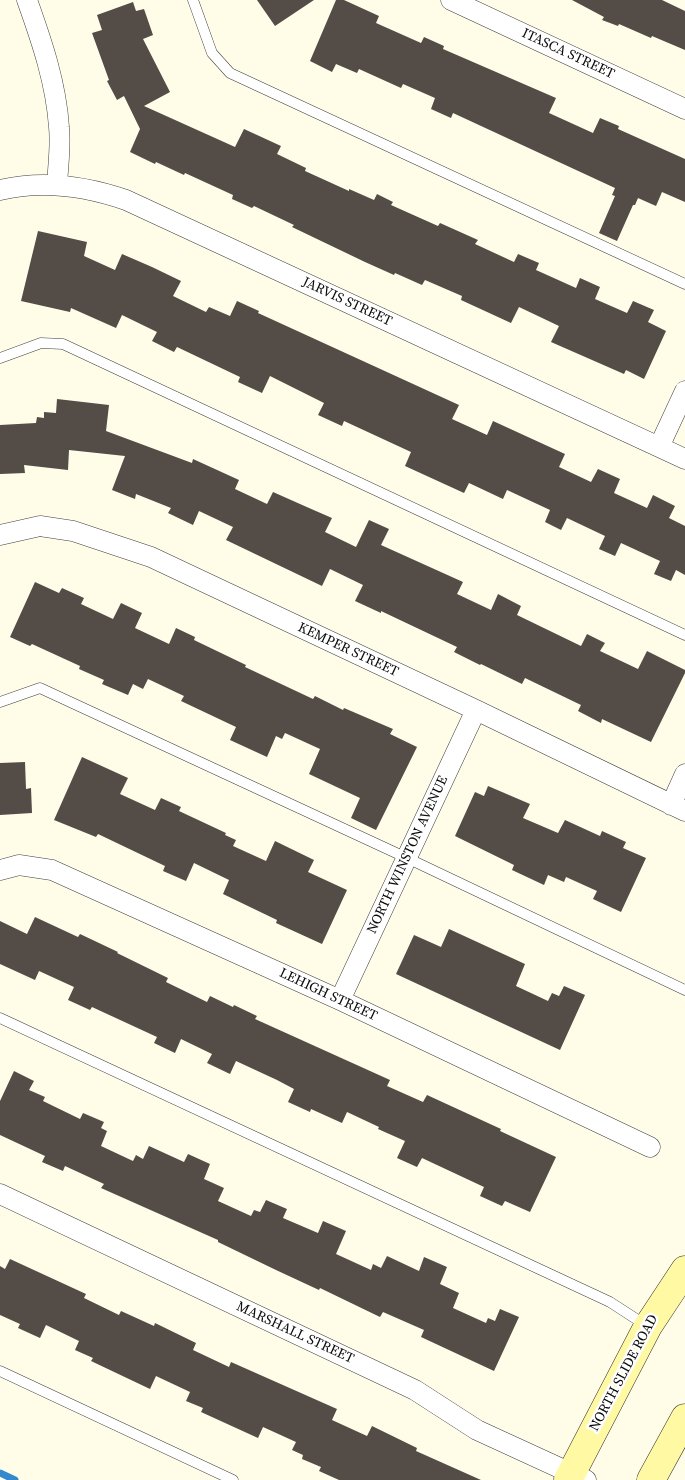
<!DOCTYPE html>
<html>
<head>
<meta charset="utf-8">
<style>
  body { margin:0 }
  canvas { display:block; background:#fffce8 }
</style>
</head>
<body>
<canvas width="685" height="1480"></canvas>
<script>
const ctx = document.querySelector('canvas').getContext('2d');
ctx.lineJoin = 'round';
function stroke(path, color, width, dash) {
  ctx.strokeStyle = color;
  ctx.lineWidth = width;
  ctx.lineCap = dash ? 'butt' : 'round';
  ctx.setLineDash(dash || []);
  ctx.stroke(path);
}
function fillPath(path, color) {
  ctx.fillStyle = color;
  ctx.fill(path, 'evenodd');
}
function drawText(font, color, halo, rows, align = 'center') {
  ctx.font = font + ' "Source Serif 4",serif';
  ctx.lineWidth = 5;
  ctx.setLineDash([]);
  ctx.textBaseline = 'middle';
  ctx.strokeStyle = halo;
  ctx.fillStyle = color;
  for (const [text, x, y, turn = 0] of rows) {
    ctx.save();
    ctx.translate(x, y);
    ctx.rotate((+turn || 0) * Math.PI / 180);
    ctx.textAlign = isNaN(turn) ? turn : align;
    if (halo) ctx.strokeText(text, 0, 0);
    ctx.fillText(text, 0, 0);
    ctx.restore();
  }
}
stroke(new Path2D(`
  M0,1473L15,1480`), '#3488cd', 7);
fillPath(new Path2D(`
  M257,0H314L275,26Z
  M336,0H344L379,16L376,23L421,43L424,37L444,46L443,49L556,98L549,113L593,133L600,118L619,126L618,129L685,159V202L662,192L656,206L638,198L635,205H633L617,241L599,233L615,196L612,195L615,188L453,113L451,118L431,109L435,98L403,84L401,88L359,69L357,73L336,64L332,72L310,61Z
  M572,0H662L685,11V50L652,36L651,38L619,24L618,26L602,20L604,17Z
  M133,2L136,11L144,9L153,35L143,39L170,92L144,106L235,147L244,129L281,146L277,154L306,168L305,171L349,191V189L374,200L377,194L393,202L391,205L438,226L440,223L478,240L475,244L514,262L518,254L539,263L536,270L576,288L580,278L600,287L595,299L627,313L633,301L654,310L648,322L666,331L644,379L626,370L624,374L551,342L559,326L519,307L511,323L461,300L462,296L425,280L422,285L395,273L394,275L365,262L292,227L294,225L254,206L252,208L232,199L233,195L185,173L184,175L156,162L155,164L130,152L140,129L124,96L117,100L107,81L109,80L92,33L102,30L97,15Z
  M38,231L87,242L84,256L115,270L122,254L152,267L181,281L173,296L206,312L209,307L230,316L237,301L259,311L258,313L459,405L452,419L487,435L493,421L565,454L559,467L591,482L598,469L620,479L614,493L647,508L653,495L675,506L669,518L685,526V575L676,570L671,581L654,574L660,561L621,543L615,556L599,549L605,536L567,518L561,530L545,522L550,510L507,490L503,499L469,483L464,493L405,466L411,452L344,421L342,426L318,415L324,403L270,376L262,393L238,382L240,377L177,347L174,352L152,341L157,332L122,315L116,328L71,308L70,312L21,301Z
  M57,399L109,405L106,431L192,463L193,459L239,480L235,489L267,504L273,492L309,508L332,518L325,532L356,547L369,520L389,529L381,545L463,582L457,594L491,610L498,594L521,606L517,615L581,646L587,634L605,643L600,651L638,669L647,651L685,670V673L651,742L602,719L601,723L578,711L581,705L525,678L522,684L481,664L480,665L454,652L457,647L381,611V613L355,601L363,585L330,569L322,586L226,540L233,527L199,511L193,525L168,513L171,508L136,494L135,499L112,490L125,456L69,450L68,470L24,465L25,473L0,474V425L36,423L37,417L44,418V412L56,413Z
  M35,582L59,593L62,588L84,598L81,604L113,619L121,603L142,613L135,628L169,644L176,628L195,637L194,640L246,665L245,667L313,699L315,696L343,710L344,708L393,729L390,734L417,747L376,830L351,818L360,798L309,774L320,749L285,733L282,739L276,736L267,757L230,740L236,727L181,701L184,696L148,679L143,689L133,684L128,695L102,684L104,680L79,669L80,666L32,644L30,646L10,637Z
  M82,757L128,778L120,794L155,810L161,798L181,807L179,811L226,833L225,835L236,840L233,846L266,861L275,841L314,860L308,872L347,890L322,944L276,923L277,920L223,894L229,880L194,863L186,881L163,871L165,866L98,834L96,837L54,820Z
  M25,762L26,789L31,788L32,813L0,815V763Z
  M488,786L530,804L523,818L558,833L565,820L600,836L602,831L626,842L623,848L646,858L621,912L593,899L597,891L566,877L564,882L548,875L544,885L512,870L514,865L455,836L475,792L484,796Z
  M35,917L78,937L80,934L118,952L117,953L168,978L166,982L207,1002L210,996L233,1007L234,1005L257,1016L255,1019L390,1080L387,1086L423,1102L427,1095L501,1129L500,1131L556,1157L530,1212L505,1201L502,1206L480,1196L484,1187L422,1158L417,1167L397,1158L405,1141L378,1129L379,1127L347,1112L342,1123L311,1109L310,1112L288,1102L294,1089L277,1080L236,1061L230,1074L207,1063L212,1054L181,1039L175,1053L154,1043L157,1037L92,1007L90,1010L68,1000L74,987L39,971L35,980L0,964V921L27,934Z
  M449,929L525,964L516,986L548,1001L552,993L559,996L564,986L585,995L560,1050L396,974L414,935L441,947Z
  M14,1071L34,1081L29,1090L45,1097L43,1101L80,1119L83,1113L104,1122L101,1128L107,1131L101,1146L133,1161L136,1155L143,1159L149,1146L184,1162L188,1154L210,1164L204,1179L224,1188L218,1201L251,1216L254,1210L260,1212L266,1200L287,1209L283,1218L318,1233L323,1221L346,1231L336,1254L371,1270L373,1264L381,1268L387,1256L419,1271L424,1257L447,1267L440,1284L459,1293L453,1308L486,1323L488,1318L495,1321L500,1309L519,1317L494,1371L421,1337L424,1330L383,1312L380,1317L320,1288L319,1290L276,1270L218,1242V1240L101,1188L104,1184L65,1166L63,1171L42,1162L45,1156L0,1135V1101Z
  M10,1259L86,1294L84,1298L119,1315L121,1311L154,1326L155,1323L196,1343L193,1350L229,1367L231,1362L337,1409L332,1420L367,1436L372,1426L417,1448L416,1451L481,1480H339L319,1471L321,1467L302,1459L303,1455L292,1450L296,1442L263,1427L258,1438L201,1412L203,1408L186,1401L190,1392L156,1376L150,1389L91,1361L93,1358L75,1350L79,1341L46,1325L40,1338L18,1328L20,1324L0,1315V1266L5,1269Z`), '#534c47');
const lane = new Path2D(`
  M193,0L212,53L230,73L685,284
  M0,358L41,343L63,344L685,635
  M0,702L40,688L407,858L685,990
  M0,1018L610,1302L647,1326
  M0,1371L233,1480`);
const street = new Path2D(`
  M27,0C42,42 56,83 59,127C61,146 58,166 57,185
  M451,0L685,109
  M0,190C42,180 85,186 126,200L685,459
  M659,447L685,391
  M0,535L40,526L73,531L151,557L476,710L685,811
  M671,805L685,774
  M0,870L19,865L52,870L340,1000L650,1147
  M340,1000L476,710
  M0,1194L415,1390L477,1430L586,1480`);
const secondary = new Path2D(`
  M568,1480L648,1326L685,1270
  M651,1480L685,1418`);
stroke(lane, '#3e3e3e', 11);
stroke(street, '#3e3e3e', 21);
stroke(secondary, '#2d2d2d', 29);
stroke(lane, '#fff', 10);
stroke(street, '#fff', 20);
stroke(secondary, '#fff9a3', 28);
drawText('14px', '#0b0b0b', '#fff', [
  ["ITASCA STREET",568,54,25],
  ["JARVIS STREET",347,302,25],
  ["KEMPER STREET",348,650,25],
  ["NORTH WINSTON AVENUE",408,855,-65],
  ["LEHIGH STREET",328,995,25],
  ["MARSHALL STREET",295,1333,25],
  ["NORTH SLIDE ROAD",624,1373,-62]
]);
</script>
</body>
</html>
